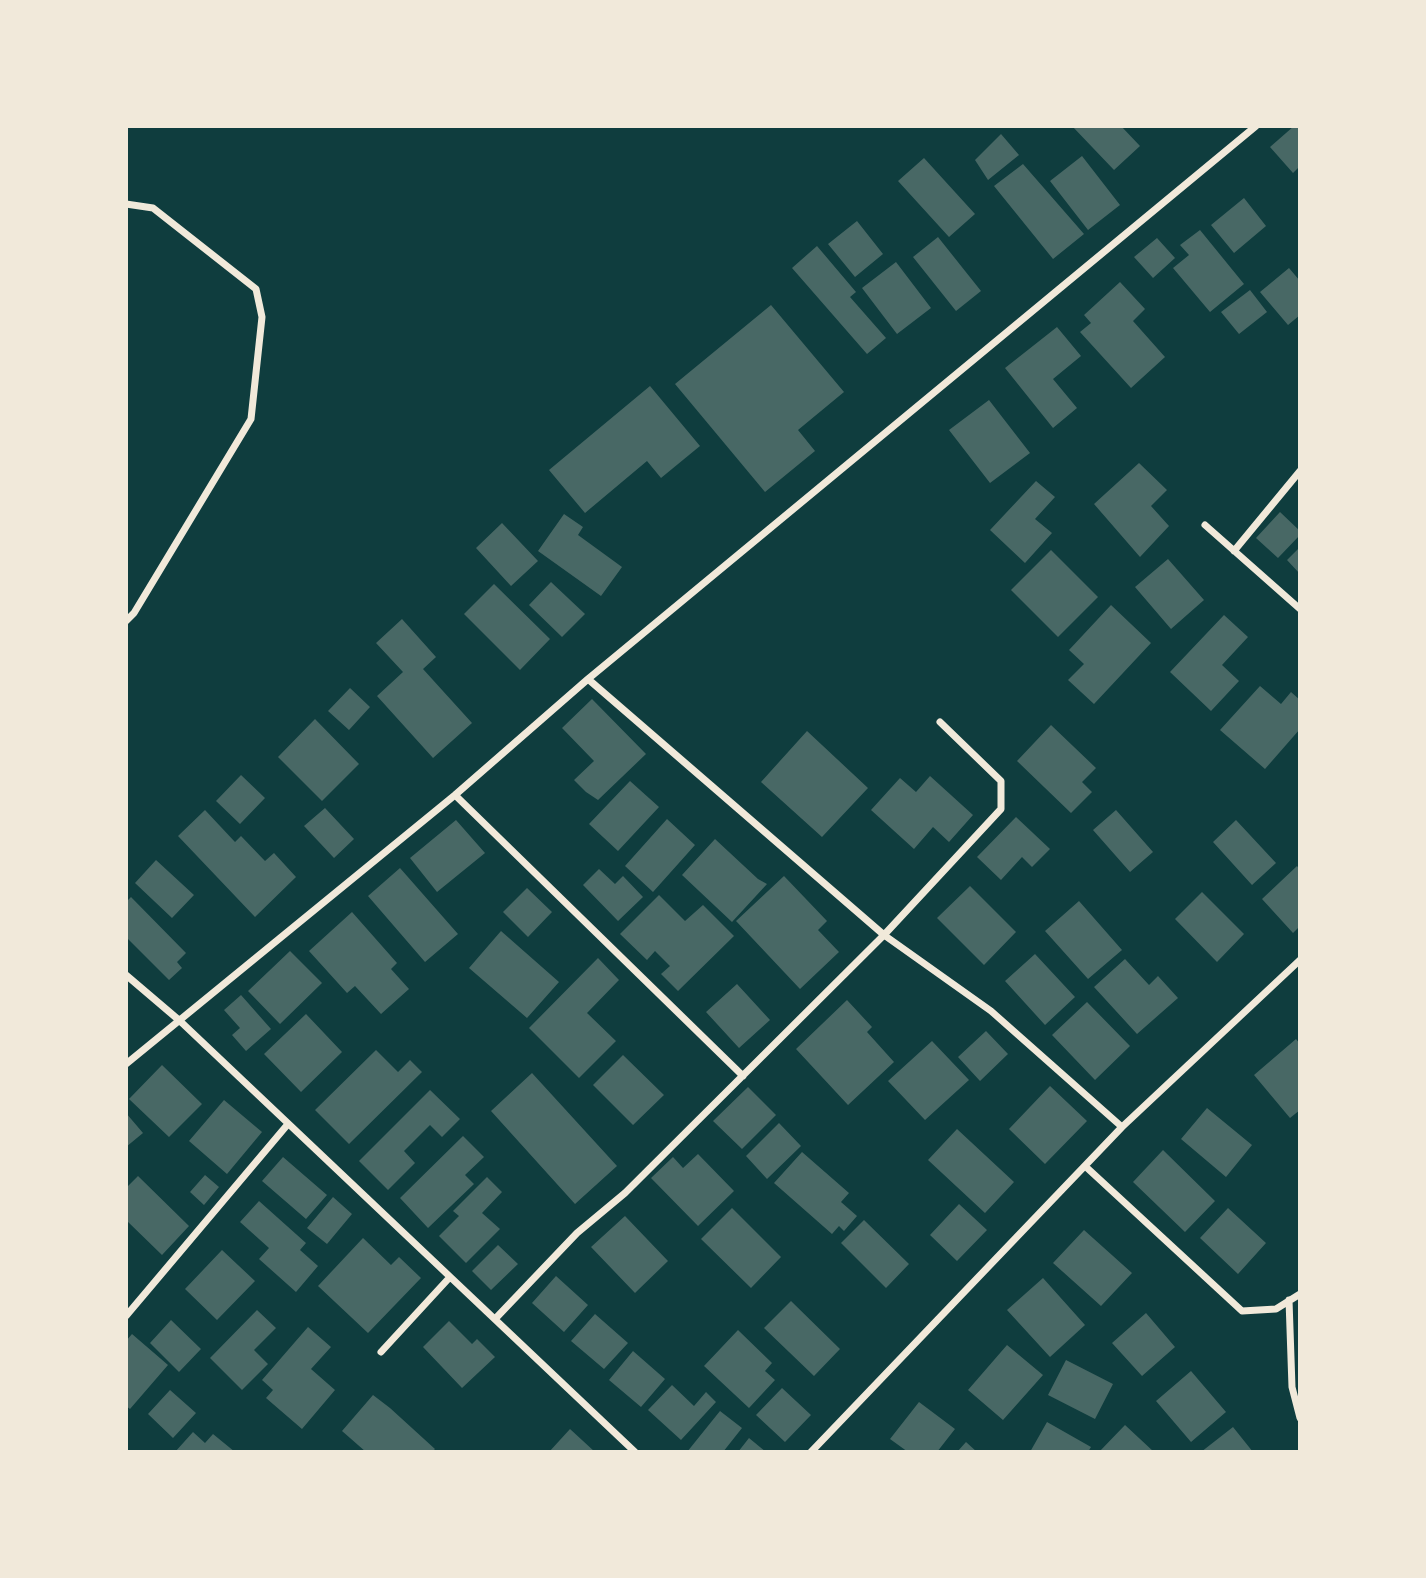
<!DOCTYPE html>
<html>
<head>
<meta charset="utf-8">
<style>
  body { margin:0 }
  #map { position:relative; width:1426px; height:1578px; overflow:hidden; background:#0f3d3e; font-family:Roboto,sans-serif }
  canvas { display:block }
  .frame { position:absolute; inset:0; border:128px solid #f1e9da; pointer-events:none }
</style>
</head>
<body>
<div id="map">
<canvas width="1426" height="1578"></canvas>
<div class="frame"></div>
</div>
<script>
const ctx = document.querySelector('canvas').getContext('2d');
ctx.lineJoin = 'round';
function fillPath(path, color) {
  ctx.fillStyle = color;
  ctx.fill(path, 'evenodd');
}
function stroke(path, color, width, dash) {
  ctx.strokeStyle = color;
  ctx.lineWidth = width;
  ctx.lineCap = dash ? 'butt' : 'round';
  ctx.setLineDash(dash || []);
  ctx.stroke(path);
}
fillPath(new Path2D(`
  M1072,126H1121L1140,146L1114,170Z
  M1294,126L1300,127V166L1293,173L1270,147Z
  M1001,134L1019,155L988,180L975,160Z
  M1082,156L1120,205L1088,230L1050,181Z
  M924,158L975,214L949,237L898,181Z
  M1023,164L1084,234L1053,259L994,186Z
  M1244,198L1266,226L1234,253L1211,225Z
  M857,221L883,254L855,277L828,244Z
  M1200,230L1244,284L1210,312L1173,268L1189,255L1180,245Z
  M938,237L981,291L956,311L913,257Z
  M1157,238L1175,258L1153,278L1134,257Z
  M817,246L856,292L850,297L886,338L867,354L792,268Z
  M896,262L931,308L897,334L862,288Z
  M1289,268L1300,281V315L1288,325L1260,292Z
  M1120,282L1145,309L1133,321L1165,357L1131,388L1080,332L1091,323L1084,315Z
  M1250,290L1267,312L1239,334L1221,312Z
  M771,305L844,392L798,430L815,451L765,492L675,384Z
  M1057,327L1081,356L1053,379L1077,408L1053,428L1005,368Z
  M650,386L700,446L661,478L647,461L585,513L549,470Z
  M989,400L1030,453L990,483L949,430Z
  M1139,463L1167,490L1151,506L1169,526L1140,557L1094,504Z
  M1036,481L1055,497L1035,519L1052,533L1025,563L990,530Z
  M1280,512L1300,531V535L1278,558L1256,538Z
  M564,514L583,527L578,535L622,567L601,596L538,551Z
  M502,523L538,561L511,586L476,548Z
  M1300,547V574L1287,560Z
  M1051,550L1098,597L1058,637L1011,590Z
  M1168,559L1204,600L1171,629L1135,587Z
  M551,582L585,614L562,637L529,605Z
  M494,584L550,639L520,670L464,614Z
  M1111,605L1151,643L1094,704L1068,680L1084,664L1069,650Z
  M1224,615L1248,637L1222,665L1239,681L1211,711L1170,672Z
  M402,619L436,657L423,669L472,723L433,758L377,696L403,672L376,643Z
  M1260,686L1281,704L1291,692L1300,700V729L1265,769L1220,730Z
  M350,688L370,707L349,730L328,711Z
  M592,699L646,754L598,800L586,792L574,780L594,761L562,728Z
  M315,719L359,764L322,801L278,757Z
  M1051,725L1096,768L1082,782L1092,792L1071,813L1017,761Z
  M807,731L868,788L822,837L761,782Z
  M241,775L265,798L240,824L216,801Z
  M930,776L973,815L949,842L933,827L914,849L871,810L900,778L916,792Z
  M630,781L659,807L618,851L589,824Z
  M325,808L354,839L334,858L304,826Z
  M205,810L235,842L241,836L265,861L274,853L296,877L255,917L178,836Z
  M1116,810L1153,852L1130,872L1093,830Z
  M1016,817L1050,849L1032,867L1022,857L1001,880L977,857Z
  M667,819L695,845L653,892L625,866Z
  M456,820L485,853L437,892L410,858Z
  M1236,820L1276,863L1252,885L1213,842Z
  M715,839L758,879L767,884L732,922L682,875Z
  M156,860L194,895L172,918L135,883Z
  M1297,866L1300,870V926L1293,933L1262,899Z
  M400,868L458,934L425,962L368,896Z
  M599,869L615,884L623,876L643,897L618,921L583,885Z
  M784,876L827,921L818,930L839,952L800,989L736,921Z
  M970,886L1016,932L984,965L937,918Z
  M527,888L552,912L528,937L503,912Z
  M1202,892L1244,934L1217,962L1175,919Z
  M659,895L685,921L703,905L734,936L678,991L661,974L670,966L655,951L647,960L620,934Z
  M131,897L186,953L177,962L182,968L169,980L126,937V902Z
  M1079,901L1122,950L1088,979L1045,931Z
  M352,912L397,963L391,969L409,989L381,1014L355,986L347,993L309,951Z
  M501,931L559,982L527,1018L469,968Z
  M290,951L322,983L280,1024L248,991Z
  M1035,954L1075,997L1045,1025L1005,981Z
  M598,958L619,980L587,1013L616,1041L579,1078L529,1028Z
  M1125,959L1149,985L1158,976L1178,998L1137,1034L1094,987Z
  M737,984L770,1020L739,1048L706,1012Z
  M241,995L271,1029L246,1051L232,1035L240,1028L224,1010Z
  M847,1000L872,1027L867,1032L894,1062L848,1105L796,1049Z
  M1087,1002L1130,1046L1095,1080L1052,1035Z
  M306,1014L342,1052L301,1092L264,1054Z
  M986,1031L1008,1054L980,1081L958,1057Z
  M1296,1039L1300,1044V1110L1290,1118L1254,1075Z
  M932,1041L969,1080L925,1120L888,1081Z
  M376,1050L398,1072L410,1060L422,1072L349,1144L315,1110Z
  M623,1055L664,1095L633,1125L593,1085Z
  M162,1065L202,1104L169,1137L129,1099Z
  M532,1073L617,1166L575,1204L491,1111Z
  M1050,1086L1087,1121L1045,1164L1009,1129Z
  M748,1087L776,1115L742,1149L713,1121Z
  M430,1090L460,1119L442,1137L430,1125L404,1151L415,1163L388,1190L359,1161Z
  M224,1100L262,1132L227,1174L189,1141Z
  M1207,1108L1252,1145L1226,1177L1181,1139Z
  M126,1113L143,1133L126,1147Z
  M779,1123L801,1146L767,1179L746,1156Z
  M957,1129L1014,1182L985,1213L928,1160Z
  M463,1136L484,1157L465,1175L474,1184L428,1228L400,1198Z
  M1163,1150L1215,1201L1185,1232L1133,1182Z
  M802,1152L849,1193L841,1202L857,1216L844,1231L839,1226L832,1234L774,1183Z
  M698,1154L734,1191L698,1226L651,1178L673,1157L683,1168Z
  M283,1157L327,1195L306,1219L262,1181Z
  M205,1175L219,1187L204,1205L190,1192Z
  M138,1176L189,1226L162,1255L126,1220V1188Z
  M487,1177L502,1192L482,1213L500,1229L466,1263L439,1236L459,1216L453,1211Z
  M333,1197L352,1214L327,1244L307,1228Z
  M259,1201L306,1243L300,1250L318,1266L296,1292L259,1259L269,1248L240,1222Z
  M959,1204L987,1230L957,1261L930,1235Z
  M732,1208L781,1257L751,1288L701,1239Z
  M1228,1208L1266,1243L1238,1274L1200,1238Z
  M625,1216L668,1261L635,1293L591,1247Z
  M864,1220L909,1264L886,1288L841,1243Z
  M1084,1230L1132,1273L1101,1306L1053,1263Z
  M363,1238L391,1265L399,1257L421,1278L368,1333L318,1286Z
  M498,1245L518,1264L491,1290L472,1271Z
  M222,1250L255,1281L217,1320L185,1289Z
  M556,1276L588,1305L564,1332L532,1303Z
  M1043,1278L1085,1325L1050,1357L1007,1310Z
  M791,1301L840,1349L814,1376L764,1328Z
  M257,1310L276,1328L254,1350L268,1364L242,1390L210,1358Z
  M1146,1313L1175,1347L1142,1376L1112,1343Z
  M595,1314L628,1343L604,1369L571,1341Z
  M171,1320L201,1349L179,1372L150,1343Z
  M449,1321L472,1344L477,1339L495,1357L462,1388L423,1347Z
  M308,1327L331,1347L311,1369L335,1390L302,1429L266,1398L273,1390L262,1380Z
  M738,1330L772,1363L765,1371L775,1380L749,1408L704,1366Z
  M132,1334L168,1365L130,1409L126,1406V1341Z
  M1007,1345L1043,1375L1003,1420L968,1390Z
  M633,1351L665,1379L641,1407L609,1380Z
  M1066,1360L1113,1384L1095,1419L1048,1395Z
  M1191,1371L1226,1412L1191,1442L1156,1401Z
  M672,1385L694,1406L706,1392L716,1402L681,1440L648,1410Z
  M782,1388L811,1415L785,1442L756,1415Z
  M170,1390L196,1413L173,1438L148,1414Z
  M373,1395L390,1408L435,1449L432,1452H366L342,1431Z
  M919,1402L955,1429L937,1452H908L890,1439Z
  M720,1411L742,1428L723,1452H687Z
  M1047,1422L1091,1447L1088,1452H1030Z
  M1125,1425L1154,1452H1099Z
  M1233,1427L1253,1452H1201Z
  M570,1429L595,1452H549Z
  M193,1432L205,1443L213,1434L235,1452H175Z
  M749,1438L766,1452H738Z
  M966,1442L977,1452H957Z`), '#486865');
stroke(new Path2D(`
  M126,204L153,208L256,289L262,317L251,419L134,613L126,621
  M1205,525L1300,609
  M1234,551L1300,471
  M588,679L884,935L991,1011L1122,1127
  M455,795L743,1076
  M126,975L180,1021L635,1452
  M126,1064L455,795L588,679L1256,126
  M1085,1166L1242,1311L1276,1309L1300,1294
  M1289,1300L1292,1387L1300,1418
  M126,1316L288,1124
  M495,1319L577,1233L625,1193L884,935L1001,809V781L940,722
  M381,1352L450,1277
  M811,1452L1122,1127L1300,960`), '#f1e9da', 7);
</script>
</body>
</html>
